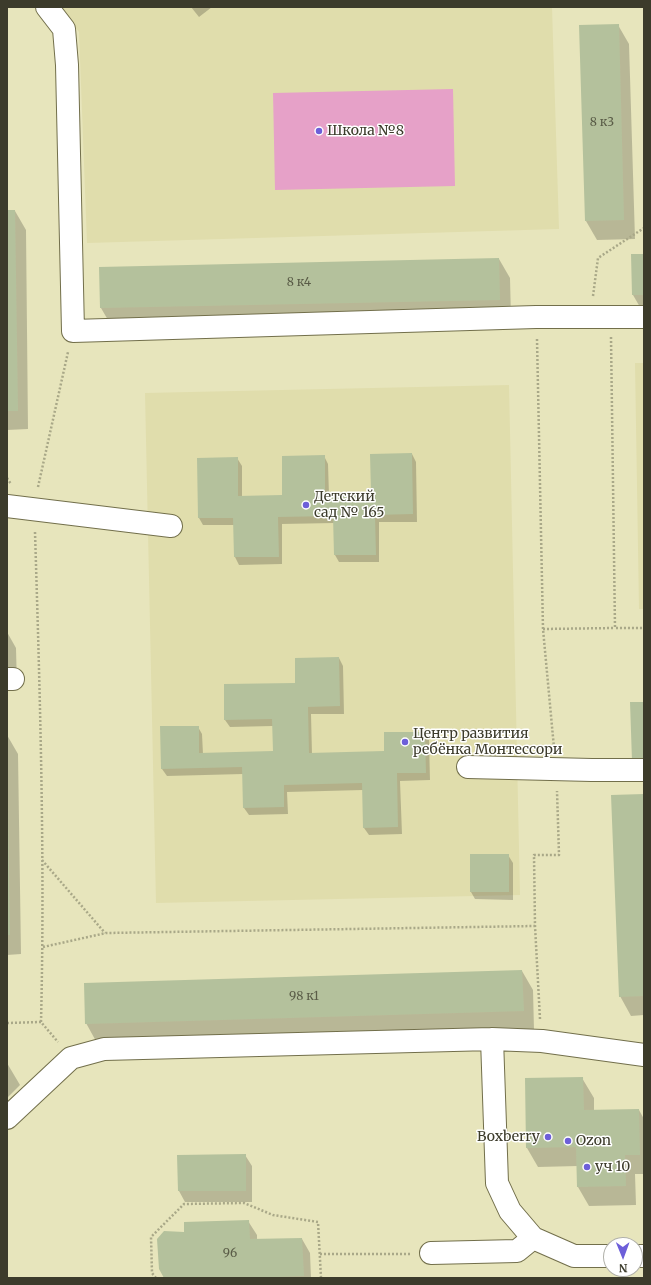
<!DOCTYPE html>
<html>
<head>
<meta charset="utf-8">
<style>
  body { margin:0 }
  #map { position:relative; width:651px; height:1285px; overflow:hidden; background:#e7e5bc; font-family:Merriweather,serif }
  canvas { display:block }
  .frame { position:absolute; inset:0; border:8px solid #3c3b2b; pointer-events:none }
  .north { position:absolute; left:603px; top:1237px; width:40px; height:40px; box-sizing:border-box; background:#fff; border:1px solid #b1b1aa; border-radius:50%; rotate:179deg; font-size:11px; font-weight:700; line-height:16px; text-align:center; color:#3c3b2b }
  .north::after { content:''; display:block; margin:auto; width:14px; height:18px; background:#6d5fd9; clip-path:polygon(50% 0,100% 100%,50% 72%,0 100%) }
</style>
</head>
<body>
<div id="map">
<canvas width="651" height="1285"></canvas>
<div class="frame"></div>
<div class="north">N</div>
</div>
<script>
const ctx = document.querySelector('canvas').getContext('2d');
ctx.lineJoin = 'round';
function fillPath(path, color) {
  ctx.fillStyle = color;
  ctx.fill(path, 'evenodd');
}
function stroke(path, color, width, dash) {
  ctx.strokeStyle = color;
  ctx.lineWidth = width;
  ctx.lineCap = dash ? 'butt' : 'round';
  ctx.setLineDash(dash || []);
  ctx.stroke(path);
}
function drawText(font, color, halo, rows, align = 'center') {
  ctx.font = font + ' Merriweather,serif';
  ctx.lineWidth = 3;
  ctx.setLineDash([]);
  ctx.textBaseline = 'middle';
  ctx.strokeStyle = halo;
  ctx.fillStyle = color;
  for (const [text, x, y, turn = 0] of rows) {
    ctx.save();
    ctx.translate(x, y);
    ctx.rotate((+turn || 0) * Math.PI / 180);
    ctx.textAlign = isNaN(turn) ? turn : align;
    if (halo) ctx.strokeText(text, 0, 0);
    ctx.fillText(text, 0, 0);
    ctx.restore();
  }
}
fillPath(new Path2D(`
  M59,7H552L559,229L87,243L79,32Z
  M635,363H644V609H639Z
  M509,385L520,895L156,903L145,393Z`), '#e0ddac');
fillPath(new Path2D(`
  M453,89L455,186L275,190L273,93Z`), '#e6a1c8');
fillPath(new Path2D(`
  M191,7H212L199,17Z
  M618,25L629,44L635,239L597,240L586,221L580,26Z
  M7,211H15L26,230L28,429L7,430Z
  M632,255H644V314L633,295Z
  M499,259L510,278L511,318L112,327L101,308L100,268Z
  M412,454L416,462L417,522H379V562H339L335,555L334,523L282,524V564L239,565L235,557L234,525H203L199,518L237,458L242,466V497L283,496L324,456L328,464L329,495L372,494Z
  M7,544L8,567H7Z
  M7,632L16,648L17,687L7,688Z
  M339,658L343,666L344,714H311L312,754L385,752L425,733L429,740L430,780L400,781L402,834L369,835L364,828L363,790L287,792L288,814L249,815L244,808L243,774L167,776L162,769L198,727L202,734L203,754L274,752L273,726L230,727L225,720L296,684Z
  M7,735L18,754L21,954L7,955Z
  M644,795V1015L631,1016L620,996Z
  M508,855L513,863V900L475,899L471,892Z
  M522,971L533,990L534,1030L97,1043L86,1023Z
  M7,1063L20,1085L7,1098Z
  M582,1078L594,1098V1111L639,1110L644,1119V1174H635L636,1205L589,1206L578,1187V1166L538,1167L527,1148Z
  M245,1155L252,1166V1202H185L179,1191L178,1156Z
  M248,1221L257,1235V1240L302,1239L310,1253L311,1278H165L185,1233Z`), '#0003');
fillPath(new Path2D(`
  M619,24L624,220L585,221L579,25Z
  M7,210H15L18,411H7Z
  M631,254H644V295H632Z
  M499,258L500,300L100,308L99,267Z
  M412,453L413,514L375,515L376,555H334L333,516L278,517L279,557H234L233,518H198L197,458L238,457V496L282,495V456L325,455V494L371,493L370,454Z
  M339,657L340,706L308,707L309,753L384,751V732H425L426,773H397L398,827L363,828L362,783L284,785V807L243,808L242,767L161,769L160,726H199V753L273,751L272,719L224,720V684L295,683V658Z
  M630,702H644V760L632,761Z
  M644,794V996L619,997L611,795Z
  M7,801H8L10,935H7Z
  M470,854H509V892H470Z
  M522,970L524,1011L85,1024L84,983Z
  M583,1077L584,1110L639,1109L640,1155H625L626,1186L577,1187L576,1147L526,1148L525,1078Z
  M246,1154V1191H178L177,1155Z
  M249,1220L250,1239L302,1238L304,1276L254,1278H164L159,1269L157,1239L164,1231L184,1232V1222Z`), '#b4c19c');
const minor = new Path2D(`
  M47,7L64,29L67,65L73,331L536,317H644
  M7,506L171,526
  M7,679H13
  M468,767L592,770H644
  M492,1039L497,1183L510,1211L533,1238L574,1256H611
  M7,1118L71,1058L104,1049L492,1039L542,1041L644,1055
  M431,1253L517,1251L533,1238
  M635,1256H644`);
stroke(minor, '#726f4b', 24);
stroke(new Path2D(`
  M593,296L598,258L644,228
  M611,337L615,628H644
  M537,339L543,629L554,748
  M7,478L11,484
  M38,487L68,352
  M35,532C40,695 45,859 41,1022L58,1042
  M543,629L615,628
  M42,860L105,933
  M43,947L106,933L535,926
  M540,1019L535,926L534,855H559L557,791
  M7,1023L41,1022
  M320,1254H411
  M156,1278L152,1273L151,1237L184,1204L244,1203L273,1215L318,1222L321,1278`), '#a9a888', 2.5, [2, 2]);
stroke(minor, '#fff', 22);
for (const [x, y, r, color] of [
  [319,131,4,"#6d5fd9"],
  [306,505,4,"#6d5fd9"],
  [405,742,4,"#6d5fd9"],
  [548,1137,4,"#6d5fd9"],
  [568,1141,4,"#6d5fd9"],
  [587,1167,4,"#6d5fd9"]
]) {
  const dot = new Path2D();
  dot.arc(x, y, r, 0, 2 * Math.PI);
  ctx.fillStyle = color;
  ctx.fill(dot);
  stroke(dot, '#fff', 1.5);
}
drawText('12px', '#5a5c47', null, [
  ["8 к3",602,123],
  ["8 к4",299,283],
  ["98 к1",304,997],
  ["96",230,1254]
]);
drawText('14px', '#3c3b2b', '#fff', [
  ["Школа №8",327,131],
  ["Детский",314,497],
  ["сад № 165",314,513],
  ["Центр развития",413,734],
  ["ребёнка Монтессори",413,750],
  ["Boxberry",540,1137,"right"],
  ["Ozon",576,1141],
  ["уч 10",595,1167]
], 'left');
</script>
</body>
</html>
